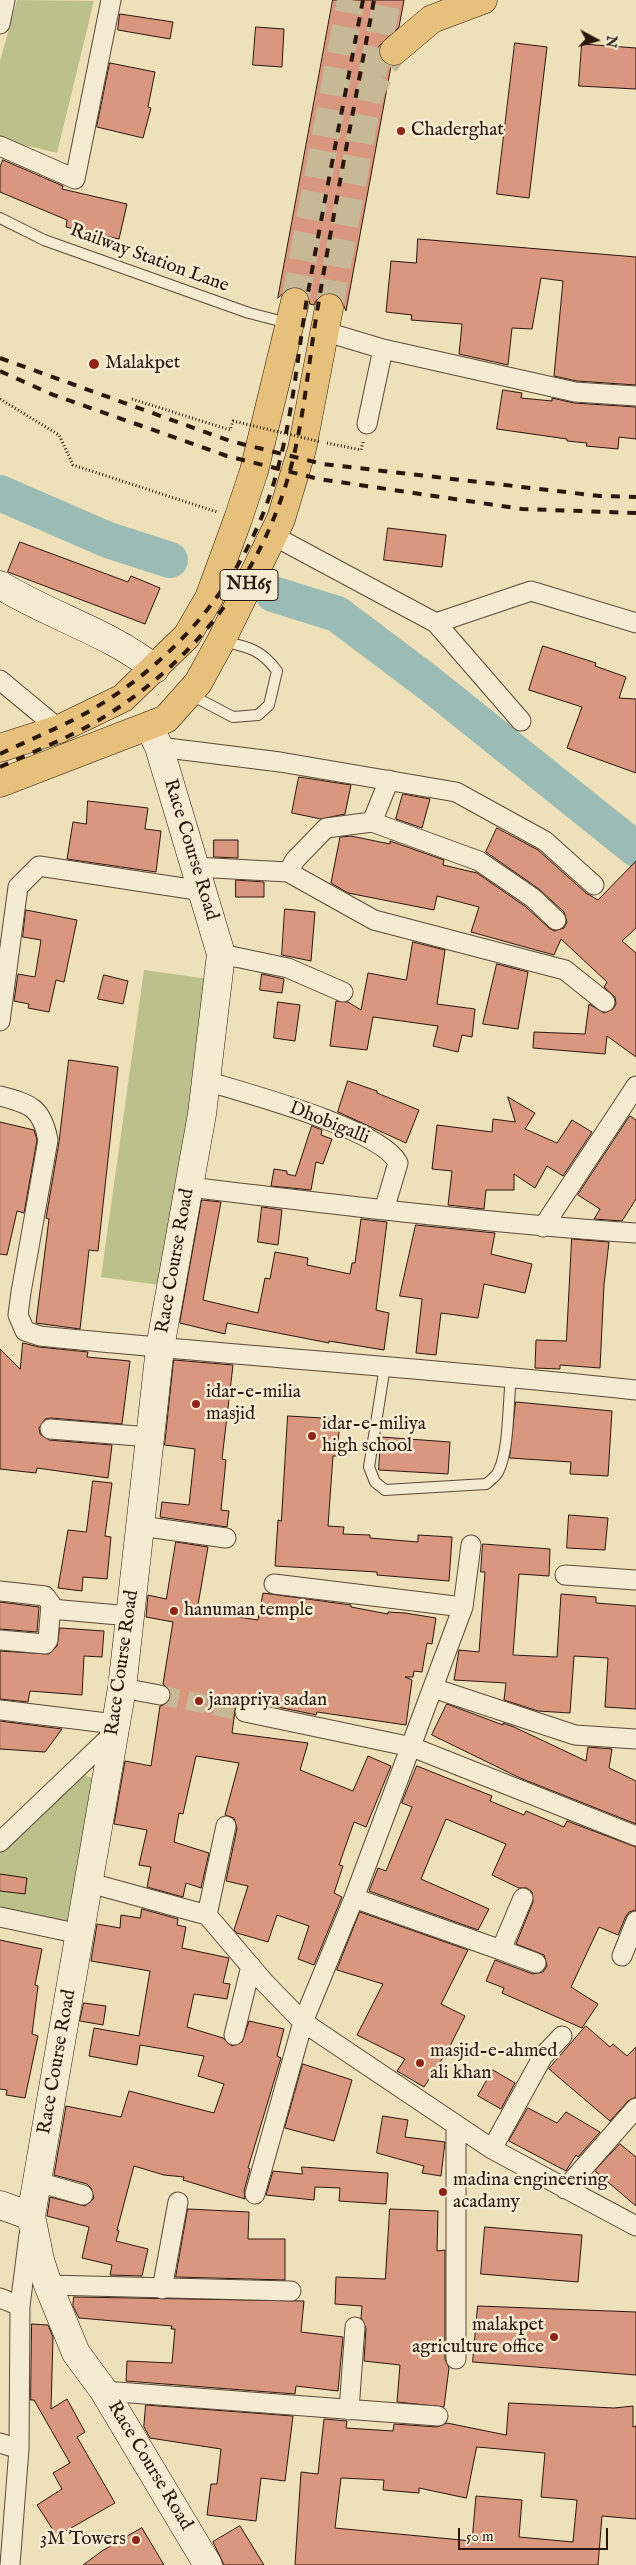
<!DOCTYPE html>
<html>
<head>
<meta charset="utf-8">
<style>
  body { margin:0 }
  #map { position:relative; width:636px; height:2565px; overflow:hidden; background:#eee0b9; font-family:"IM FELL English",serif }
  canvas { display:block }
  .north { position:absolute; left:571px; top:15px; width:50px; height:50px; -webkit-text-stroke:4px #f4ebd2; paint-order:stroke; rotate:96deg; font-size:14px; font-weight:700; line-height:20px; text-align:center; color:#2c170c }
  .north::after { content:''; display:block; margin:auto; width:18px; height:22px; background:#2c170c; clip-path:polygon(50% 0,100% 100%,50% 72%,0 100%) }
  .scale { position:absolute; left:458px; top:2528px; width:150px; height:22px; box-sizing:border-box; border:2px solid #2c170c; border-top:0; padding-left:6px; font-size:15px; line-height:18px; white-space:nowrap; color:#2c170c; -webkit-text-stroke:4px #f4ebd2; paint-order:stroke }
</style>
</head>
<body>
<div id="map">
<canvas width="636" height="2565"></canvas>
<div class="north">N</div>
<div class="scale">50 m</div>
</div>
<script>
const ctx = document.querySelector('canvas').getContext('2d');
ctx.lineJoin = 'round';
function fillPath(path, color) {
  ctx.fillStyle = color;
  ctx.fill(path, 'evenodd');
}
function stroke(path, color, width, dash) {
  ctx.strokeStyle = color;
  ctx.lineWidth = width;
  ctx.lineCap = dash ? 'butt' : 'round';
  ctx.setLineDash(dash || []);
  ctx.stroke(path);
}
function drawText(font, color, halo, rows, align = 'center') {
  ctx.font = font + ' "IM FELL English",serif';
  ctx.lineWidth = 5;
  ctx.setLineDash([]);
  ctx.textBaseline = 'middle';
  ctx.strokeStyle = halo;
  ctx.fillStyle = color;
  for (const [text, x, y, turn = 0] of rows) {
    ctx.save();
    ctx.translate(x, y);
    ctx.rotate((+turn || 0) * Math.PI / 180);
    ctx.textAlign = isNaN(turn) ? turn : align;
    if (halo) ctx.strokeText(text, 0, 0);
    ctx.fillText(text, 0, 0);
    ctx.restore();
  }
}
fillPath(new Path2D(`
  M17,0L94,1L57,153L0,139V61Z
  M144,970L209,979L167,1286L101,1277Z
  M84,1775L92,1778L97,1786L68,1926L0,1912V1846L75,1779Z`), '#bcc18c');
stroke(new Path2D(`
  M0,493L108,540L170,560
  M273,594L337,614L430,684L636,849`), '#9bbcb5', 36);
const building = new Path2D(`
  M333,0H404L399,27L379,46V54L382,61L391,66L346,311L340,297L331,293H324L318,297L314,305L310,304L306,291L298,287H290L278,298Z
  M120,14L173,22L170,39L118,30Z
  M256,27L284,29L282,67L253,65Z
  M515,43L547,47L529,198L497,194Z
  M582,44L636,48V89L579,86Z
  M110,63L155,72L148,107L151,108L143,138L97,127Z
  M3,160L63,186L62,189L127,204L119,239L66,227L67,220L0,192V168Z
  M418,239L636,257V385L577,381L554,376L563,281L541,278L532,329L512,328L508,365L459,354L462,324L411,320L412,315L386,312L391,261L416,263Z
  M503,390L522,393L521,398L552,401V398L574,403L636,407V439L619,437L618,449L586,446L587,443L567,441V439L497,429Z
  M388,528L446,535L442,567L384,560Z
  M20,542L128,582L131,576L160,588L145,624L8,572Z
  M543,646L596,663L595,666L626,677L619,698L636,699V773L567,748L582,707L529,690Z
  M299,777L351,785L345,814L321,819L292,813Z
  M403,794L430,799L422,828L396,819Z
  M88,801L148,808L145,829L161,831L156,872L67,859L73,822L86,824Z
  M497,828L538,850L586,893L598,900L636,861V928L622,941L636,953V1057L607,1036L605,1054L533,1048L534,1032L585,1034L589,1004L604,1013L613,1009L616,1004L615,997L604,987L607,982L561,939L554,955L471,932L479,907L437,896L434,910L348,893L331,883L340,837L351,836L390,844V841L444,860L443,865L477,873L526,907L549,928L554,931L564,928L567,922L564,912L539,889L486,852Z
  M214,840H238V858L214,857Z
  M236,880L264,882V897H236Z
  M285,909L315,912L311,961L282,955Z
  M26,910L77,920L64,982L56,980L49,1012L28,1008L29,1004L14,1001L18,974L35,977L41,940L23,937Z
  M413,942L445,950L437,1004L475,1009L472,1037L462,1035L458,1052L433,1046L438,1026L373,1017L367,1050L330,1046L336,1001L348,1002L361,1010L368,973L406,980Z
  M497,964L528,972L518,1029L483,1024Z
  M262,974L284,979L282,993L260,990Z
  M104,975L128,981L123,1004L98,999Z
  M278,1002L300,1005L295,1041L274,1038Z
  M69,1060L118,1067L98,1251L89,1250L80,1329L36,1323L49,1219L46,1218L59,1142Z
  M348,1081L377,1091V1093L419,1110L406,1143L338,1112Z
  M508,1097L535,1113L525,1129L557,1143L572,1120L592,1132L563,1176L547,1166L535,1188L514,1174V1190H486L484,1209L448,1205L452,1171L432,1169L437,1125L492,1132L493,1119L515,1122Z
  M630,1116L636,1120V1199L622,1221L594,1219L600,1209L578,1195Z
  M0,1122L34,1130L37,1140L24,1213L17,1211L7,1255L0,1254Z
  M312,1126L322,1130L321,1135L332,1139L323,1164L316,1162L311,1190L271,1186L274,1169L287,1171V1174L295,1176Z
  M202,1200L221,1202L203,1300L258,1313L265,1278L270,1279L275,1252L308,1258L307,1265L350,1274L352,1263H355L361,1219L387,1222L376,1310L389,1313L384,1350L329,1341V1343L227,1323L225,1334L180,1323Z
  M262,1207L282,1210L278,1245L258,1242Z
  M416,1225L495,1233L491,1254L532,1264L525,1293L484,1284L478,1318L441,1313L436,1355L416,1353L422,1299L400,1296Z
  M572,1239L609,1242L604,1285L600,1368L560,1365V1369L535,1368L536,1340L566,1341Z
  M23,1343L39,1347L88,1352L87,1357L130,1361L122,1424L51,1418L45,1419L39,1428L40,1434L49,1440L112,1445L108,1478L37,1468L36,1473L0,1469V1349L20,1369Z
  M174,1360L233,1365L222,1459L226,1460L221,1510L229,1511L227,1527L160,1517L162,1502L189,1505L195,1449L165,1445Z
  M516,1402L612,1411L608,1476L570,1474L571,1462L510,1458Z
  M288,1416L340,1419L337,1456H333L328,1526L344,1527L343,1534L370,1535V1538L418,1542V1535L452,1537L449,1581L377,1575V1572L275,1566L278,1520L281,1521Z
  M381,1437L450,1442L448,1474L379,1470Z
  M93,1481L112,1483L105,1536L111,1537L107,1579L83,1577L82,1591L58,1588L68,1530L86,1532Z
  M569,1515L608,1518L605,1550L567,1548Z
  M176,1542L208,1547L198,1605L206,1606L204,1612L258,1620L263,1593L351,1605V1607L388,1614V1612L405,1613L436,1618L432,1644L427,1643L422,1672L414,1671L413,1677H405L412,1680L406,1725L317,1712L316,1715L312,1714L247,1701L236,1703L232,1733L308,1743L300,1770L353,1791L368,1756L391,1766L366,1827L354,1822L339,1865L343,1866L334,1893L342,1897L314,1965L298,1959L309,1926L277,1915L268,1942L237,1933L234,1930L248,1886L226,1881L237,1828L234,1818L225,1815L239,1763L196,1756L183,1814L179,1813L174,1842L209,1853L201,1888L186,1883L183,1897L147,1887L151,1867L139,1865L147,1830L114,1824L125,1761L151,1766L160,1706L168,1703L171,1698L170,1691L163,1684L173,1622L146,1617L148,1595L166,1599Z
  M483,1544L550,1549L549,1576L519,1574L513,1655L557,1657L561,1594L596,1597V1603L636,1606V1709L605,1707L608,1658L574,1656L570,1713L538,1711L504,1700L506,1683L454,1680L459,1650L479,1652L485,1572H481Z
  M0,1602L39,1607L37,1632L0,1629Z
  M60,1628L104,1631L102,1657L84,1656L82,1695L30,1691L28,1702L0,1699V1651L49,1654L57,1646Z
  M447,1704L503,1725V1723L514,1727L586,1761L588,1747L612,1749L609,1768L636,1781V1824L520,1778L432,1735Z
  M0,1721L62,1729L45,1752L0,1749Z
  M417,1766L492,1796L490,1801L524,1815L526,1811L564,1827L567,1821L636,1847V1910L629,1912L626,1916L618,1935L599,1927L571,1987L598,2004L582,2028L502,1993L504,1988L486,1981L495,1960L533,1974L543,1972L547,1966L544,1955L516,1944L533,1902L532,1892L527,1888H519L492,1875L506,1844L446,1819L421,1879L489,1909L478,1930L369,1891L378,1868L386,1871L412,1807L402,1803Z
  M0,1874L27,1878L25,1894L0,1891Z
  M142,1909L178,1919L177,1925L186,1927L182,1948L229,1958L223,1983L230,1984L227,1999L194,1994L187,2027L223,2038L232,2046L242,2042L249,2021L284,2029L277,2056L281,2058L248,2168L250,2169L244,2191L245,2199L183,2180L184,2177L164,2175L134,2166L117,2230L119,2231L116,2241L148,2249L142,2276L110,2275L112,2265L82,2258L89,2227L47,2216L50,2197L85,2206L94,2198L91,2188L87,2184L54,2175L66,2106L121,2117L129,2091L214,2113L224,2084L198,2076L204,2056L140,2045L137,2065L89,2056L94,2028L139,2036L150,1971L91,1961L97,1924L120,1928L121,1915L140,1918Z
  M360,1912L468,1950L441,2004L465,2016L449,2048L424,2087L397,2071L405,2059L357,2035L383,1984L337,1970Z
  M0,1940L42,1949L35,1985L38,1986L32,2034L38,2036L25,2098L6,2095L7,2090L0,2089Z
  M84,2003L106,2006L103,2025L80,2021Z
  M586,2026L610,2047L613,2044L627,2056L636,2047V2097L628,2101L610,2121L549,2069Z
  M303,2064L352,2080L334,2141L285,2128Z
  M493,2070L515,2083L501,2109L478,2096Z
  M528,2108L557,2123L566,2112L600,2132L578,2157L576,2155L566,2171L509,2141Z
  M383,2116L408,2120L405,2137L445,2142L441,2176L422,2173L424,2166L377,2153Z
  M620,2144L636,2157V2206L595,2171Z
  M302,2167L388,2173L386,2204L339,2201L340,2188L315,2187L314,2200L266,2195L273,2171L302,2174Z
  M188,2209L249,2212L248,2239H285V2280L176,2277Z
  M390,2209L438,2211L437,2251L445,2250V2359L449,2368L444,2407L397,2402L400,2365L364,2361L366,2328L361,2318L362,2306L335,2304L336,2277L385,2279Z
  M485,2227L582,2235L578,2282L481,2274Z
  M74,2297L304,2301L301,2332L343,2337L338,2391L296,2386L295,2394L126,2381L127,2361L172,2363L175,2329H171L172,2326L79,2318L73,2306Z
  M478,2306L636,2312V2375L473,2362Z
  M32,2324L48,2325L53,2337L51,2409L67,2399L85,2432L77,2437L115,2503L57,2536L37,2505L62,2489L53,2473L70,2463L34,2400H31Z
  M509,2403L614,2408L633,2406V2427L636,2426V2519L602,2516L598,2565H295L301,2472L318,2474L324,2419L347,2421L346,2428L393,2431L394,2424L437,2427L447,2423L506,2435ZM477,2447L545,2453L541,2497L577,2500L573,2542L519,2537L522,2500L476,2496L472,2541L335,2528L341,2478L384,2480L383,2490L419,2493V2488L466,2498Z
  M146,2405L293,2416L285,2481L261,2478L256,2521L207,2515L211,2484H217L221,2449L150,2438L144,2427Z
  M240,2526L264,2565H224L213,2542Z
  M142,2528L164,2565H83L102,2551Z`);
fillPath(building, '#d9977f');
stroke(building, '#2c170c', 1);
stroke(new Path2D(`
  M160,1695L245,1712`), '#c7b896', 19, [19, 9]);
stroke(new Path2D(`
  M372,75L387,0
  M295,302L351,0
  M329,308L368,97L383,66L394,51`), '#c7b896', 28, [28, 14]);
const lane = new Path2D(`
  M0,218L44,240L249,313L288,323
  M189,694L233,717L258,715L269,705L277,671C261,649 248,647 222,641
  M385,1366L369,1467L375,1482L385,1490L486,1484C491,1480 497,1476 499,1470C509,1449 508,1402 511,1377`);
const street = new Path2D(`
  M0,24L5,0
  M0,146L75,179L111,0
  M323,331L383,349L575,392L636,396
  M367,424L383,349
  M272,535L436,623L531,591L636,623
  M436,623L521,721
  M0,680L59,729
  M159,747L280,762L456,792L545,841L594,885
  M389,780L372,822L479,861L533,898L556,920
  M195,867L288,872L295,860L326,828L372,822
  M288,872L374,920L565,970L605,1002
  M221,954L288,968L343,992
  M0,1021L18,887L39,866L203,891
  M206,1081C245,1093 382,1129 398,1163L384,1210
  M0,1096C31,1104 42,1108 48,1140L21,1292L18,1315L25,1331L40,1336C239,1356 438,1369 636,1390
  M189,1187C338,1205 487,1223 636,1233
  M543,1227L636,1086
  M50,1429L150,1437
  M140,1526L226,1538
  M565,1575L636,1580
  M274,1584L463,1607
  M0,1591L45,1596L51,1604L48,1640L45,1644L0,1640
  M51,1609L130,1616
  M122,1688L160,1695
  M433,1688L575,1735L636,1739
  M0,1710L115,1724
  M245,1712L412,1747L636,1836
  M0,1842L114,1733
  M90,1883L207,1915L264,1982L303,2022L492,2149L636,2226
  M354,1898L501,1950
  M523,1898L501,1950L536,1963
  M207,1915L226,1826
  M0,1917L80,1934
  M622,1956L636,1921
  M234,2035L251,1966
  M492,2149L543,2056L562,2036
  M38,2182L83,2195
  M565,2189L636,2108
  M255,2194L303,2022L354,1898L463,1607L471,1545
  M48,2285L291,2291
  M162,2289L178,2202
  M0,2298L20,2306
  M456,2359V2126
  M104,2391L438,2416
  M349,2410L355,2327
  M0,2443L19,2449
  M10,2565L19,2449L20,2306L29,2235`);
const secondary = new Path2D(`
  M0,585C50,616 109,632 155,669
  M149,726L159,747L221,954L202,1114L160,1348L122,1688L31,2216L40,2260L48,2285L76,2353L104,2391L208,2565
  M0,2205L31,2216`);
const highway = new Path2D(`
  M394,51L432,19L483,0
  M0,748L59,729L123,698L187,636L209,598L238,519L254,471L295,302
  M0,783L166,719L198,683L221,641L281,519L302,449L329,308`);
stroke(lane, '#5c4937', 12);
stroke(street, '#5c4937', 21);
stroke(secondary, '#2c170c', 29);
stroke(highway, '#2c170c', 29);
stroke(new Path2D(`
  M0,399L59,435L73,465L217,512
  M327,443L361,450L363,442`), '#2c170c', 3, [1, 2.5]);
stroke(lane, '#f4ebd2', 10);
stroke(street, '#f4ebd2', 19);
stroke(secondary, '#f4ebd2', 28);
stroke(highway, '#e7c07c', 28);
stroke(new Path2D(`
  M0,358L230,441L323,464L600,496L636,497
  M0,371L51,394L227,456L319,479L522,509L636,513
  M0,754C31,739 64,726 93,709C180,658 249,574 276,475C292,419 297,361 306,304C324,202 344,101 363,0
  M0,767C33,752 68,738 99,720C190,665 256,583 287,481C304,425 308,364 318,306C335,204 355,102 374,0`), '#2c170c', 4, [9, 9]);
stroke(new Path2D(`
  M132,399L230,430L233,421L321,442`), '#2c170c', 3, [1, 2.5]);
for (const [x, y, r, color] of [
  [401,131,5,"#8f2418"],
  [94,364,6,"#8f2418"],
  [196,1404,5,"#8f2418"],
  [312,1436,5,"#8f2418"],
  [174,1611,5,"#8f2418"],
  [199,1701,5,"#8f2418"],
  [420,2063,5,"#8f2418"],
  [443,2192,5,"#8f2418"],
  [554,2337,5,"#8f2418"],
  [136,2540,5,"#8f2418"]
]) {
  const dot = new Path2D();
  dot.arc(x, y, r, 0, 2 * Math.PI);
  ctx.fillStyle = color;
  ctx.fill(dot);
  stroke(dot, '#f4ebd2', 2);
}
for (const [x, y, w] of [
  [249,585,58]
]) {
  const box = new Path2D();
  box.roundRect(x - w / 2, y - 15.5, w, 31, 4);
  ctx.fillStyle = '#f4ebd2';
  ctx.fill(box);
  stroke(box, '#2c170c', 1);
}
drawText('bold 18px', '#2c170c', null, [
  ["NH65",249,585]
]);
drawText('19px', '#2c170c', '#f4ebd2', [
  ["Chaderghat",411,131],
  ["Malakpet",105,364],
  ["idar-e-milia",206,1393],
  ["masjid",206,1415],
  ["idar-e-miliya",322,1425],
  ["high school",322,1447],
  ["hanuman temple",184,1611],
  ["janapriya sadan",209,1701],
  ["masjid-e-ahmed",430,2052],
  ["ali khan",430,2074],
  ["madina engineering",453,2181],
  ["acadamy",453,2203],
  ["malakpet",544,2326,"right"],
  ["agriculture office",544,2348,"right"],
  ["3M Towers",126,2540,"right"]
], 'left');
drawText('19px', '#2c170c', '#f4ebd2', [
  ["Railway Station Lane",149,259,20],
  ["Race Course Road",190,850,73],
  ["Dhobigalli",329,1124,22],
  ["Race Course Road",176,1261,-80],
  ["Race Course Road",123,1663,-82],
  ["Race Course Road",58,2062,-80],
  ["Race Course Road",149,2466,59]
]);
</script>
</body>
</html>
